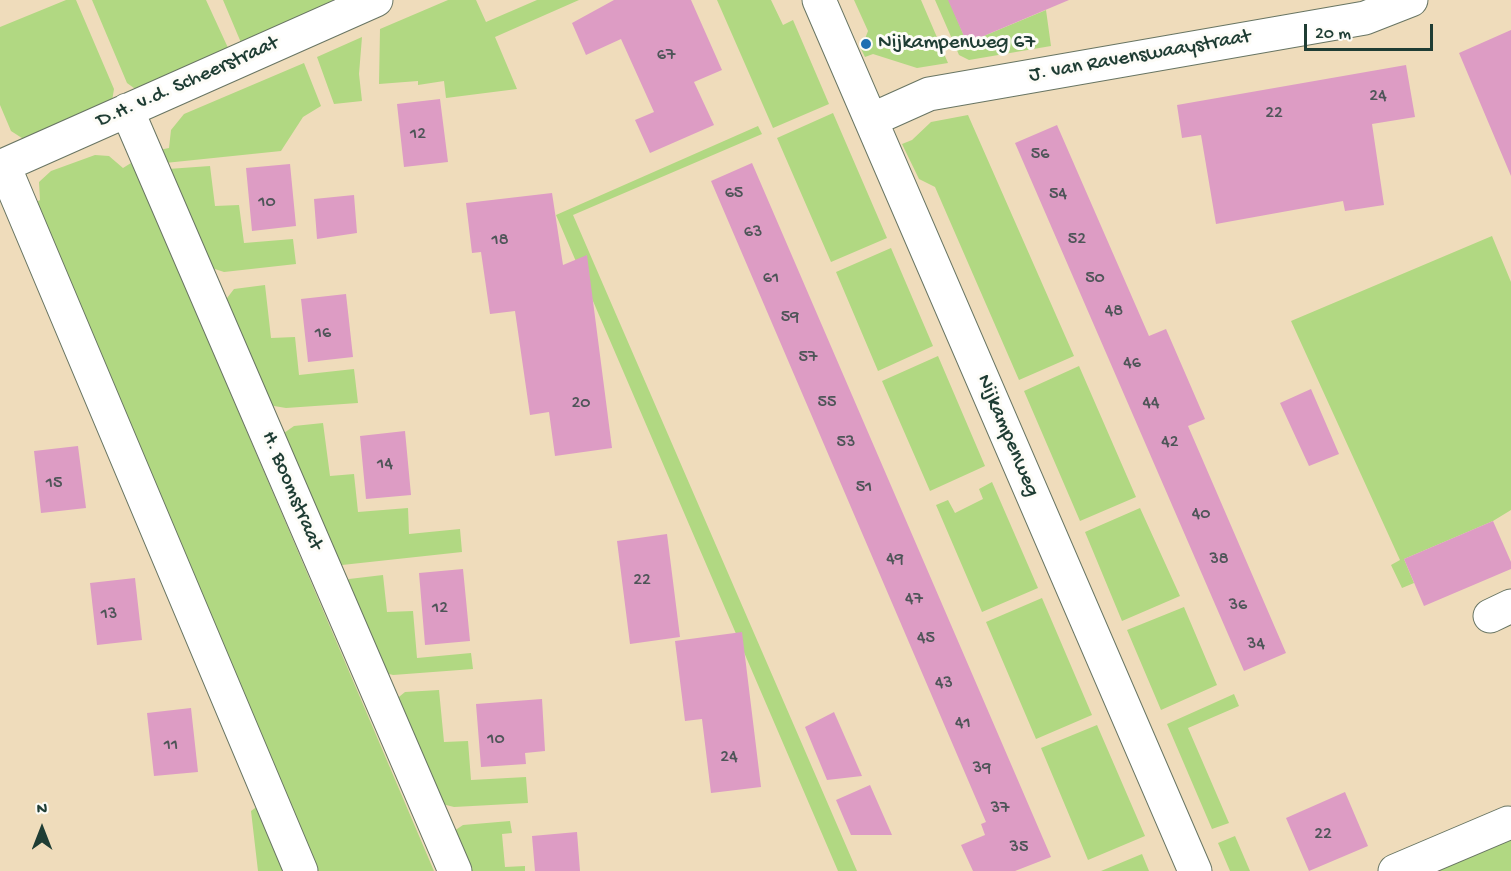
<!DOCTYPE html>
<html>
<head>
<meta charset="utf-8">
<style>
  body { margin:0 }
  #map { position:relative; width:1511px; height:871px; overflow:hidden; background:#efdcbb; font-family:"Gochi Hand",sans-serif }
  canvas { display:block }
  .north { position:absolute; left:12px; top:799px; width:60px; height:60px; -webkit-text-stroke:4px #fdfcf7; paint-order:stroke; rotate:0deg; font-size:16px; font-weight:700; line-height:24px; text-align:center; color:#1f3d34 }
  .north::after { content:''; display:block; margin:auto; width:21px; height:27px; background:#1f3d34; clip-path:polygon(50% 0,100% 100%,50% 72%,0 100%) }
  .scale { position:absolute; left:1304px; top:24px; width:129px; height:27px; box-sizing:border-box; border:3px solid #1f3d34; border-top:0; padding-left:8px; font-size:18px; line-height:21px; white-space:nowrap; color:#1f3d34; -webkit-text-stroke:4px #fdfcf7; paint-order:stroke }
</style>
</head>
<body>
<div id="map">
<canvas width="1511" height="871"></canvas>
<div class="north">N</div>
<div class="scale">20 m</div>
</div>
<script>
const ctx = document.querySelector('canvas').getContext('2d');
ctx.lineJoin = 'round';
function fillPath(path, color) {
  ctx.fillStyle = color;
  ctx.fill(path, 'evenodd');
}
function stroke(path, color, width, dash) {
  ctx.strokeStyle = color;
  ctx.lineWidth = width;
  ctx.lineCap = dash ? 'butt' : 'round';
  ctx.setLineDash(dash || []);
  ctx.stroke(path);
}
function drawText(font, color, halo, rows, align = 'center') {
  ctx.font = font + ' "Gochi Hand",sans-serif';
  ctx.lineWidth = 6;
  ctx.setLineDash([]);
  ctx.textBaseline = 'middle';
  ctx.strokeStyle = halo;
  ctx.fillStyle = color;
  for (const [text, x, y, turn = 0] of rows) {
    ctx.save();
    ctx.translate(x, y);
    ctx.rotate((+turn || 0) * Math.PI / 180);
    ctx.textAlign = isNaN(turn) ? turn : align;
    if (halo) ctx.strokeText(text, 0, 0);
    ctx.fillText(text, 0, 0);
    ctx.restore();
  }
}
fillPath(new Path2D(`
  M66,0H76L114,89L112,101L25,140L11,131L0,105V27Z
  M92,0H206L229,50L138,91L127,83Z
  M223,0H332L334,5L242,45Z
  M448,0H476L486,22L537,0H579L495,37L517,89L446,98L444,81L418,85V81L379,84L380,29Z
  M717,0H771L783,25L793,20L829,104L773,128Z
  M854,0H921L948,63L917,68L873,54L865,57L861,49L868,31Z
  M935,0H949L967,43L1046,10L1051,46L969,60L959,55Z
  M362,37L359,74L362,101L334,104L317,57Z
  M304,63L321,106L303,117L281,151L165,163L159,150L169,148L171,130L184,114Z
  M833,113L887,238L831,262L777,138Z
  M968,115L1074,356L1019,380L935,187L919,179L902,144L912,140L931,122Z
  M758,126L762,134L573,215L857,871H838L556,215Z
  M95,155L109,156L123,168L131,163L136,171L434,871H313L31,205L40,200L39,182L51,171Z
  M210,166L215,206L239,205L244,243L293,239L296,264L224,272L209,267L168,169Z
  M1492,236L1511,282V510L1493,521L1404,559L1414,583L1402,588L1391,565L1400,560L1291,321Z
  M891,248L933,346L878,371L836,272Z
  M265,285L271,338L295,337L299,375L354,369L358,403L286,408L268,405L224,302L234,289Z
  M938,356L985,466L930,491L882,381Z
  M1079,366L1136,497L1080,521L1024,391Z
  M323,423L330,476L354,474L358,512L408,508L409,534L460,529L462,552L342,565L335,562L284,433L294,426Z
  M992,482L1038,588L982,612L936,505L948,500L955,513L983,499L979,489Z
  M1140,508L1180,596L1122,621L1085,532Z
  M383,575L387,612L413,611L417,658L471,653L473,669L393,675L382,672L344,583L349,579Z
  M1042,598L1092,715L1036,739L986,622Z
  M1184,607L1217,685L1161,710L1127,630Z
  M439,690L444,742L468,741L471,780L526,777L528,803L454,807L438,803L394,701L405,692Z
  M1234,694L1239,706L1188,728L1229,823L1212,829L1167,724Z
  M1097,725L1145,836L1088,860L1041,748Z
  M262,803L290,871H258L251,811Z
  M510,821L512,833L502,834L505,867L525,866V871H466L451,833L463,825Z
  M1235,836L1250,871H1230L1218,843Z
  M1511,839V871H1435Z
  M1142,854L1149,871H1101Z`), '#b1d882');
fillPath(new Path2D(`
  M614,0H691L722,70L694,82L714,125L650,153L635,120L654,112L621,39L586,55L572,23Z
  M948,0H1069L967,43Z
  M1511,30V176L1459,53Z
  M1406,65L1415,117L1372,124L1384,205L1345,211L1343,201L1216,224L1201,135L1182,138L1177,105Z
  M440,99L448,162L404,167L397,104Z
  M1057,125L1149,336L1166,329L1205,419L1188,426L1286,653L1244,671L1015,143Z
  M752,163L1051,857L1015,871H973L961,845L985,835L981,824L986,822L711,181Z
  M290,164L296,226L252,231L246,168Z
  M552,193L563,265L587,255L612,448L555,456L549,412L530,415L515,311L490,314L481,252L472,253L466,203Z
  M354,195L357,233L317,239L314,199Z
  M346,294L353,357L308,362L301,299Z
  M1311,389L1339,454L1309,466L1280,403Z
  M405,431L411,495L366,499L360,436Z
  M78,446L86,508L41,513L34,451Z
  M1493,521L1511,562V569L1424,606L1404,559Z
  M667,534L680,637L630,644L617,541Z
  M463,569L470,641L425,645L419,573Z
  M135,578L142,640L97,645L90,583Z
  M742,632L761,787L711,793L702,719L685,721L675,641Z
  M542,699L545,751L525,753L526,764L481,767L476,704Z
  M191,708L198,772L154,776L147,713Z
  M834,712L862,776L827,780L805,727Z
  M870,785L892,835H851L836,800Z
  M1345,792L1368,846L1309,871L1286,818Z
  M577,832L580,871H535L532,836Z`), '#dd9cc4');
const minor = new Path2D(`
  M819,0L1195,871
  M127,110L455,871
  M871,120L929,94L1365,18L1411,0
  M4,166L301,871
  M0,167L376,0
  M1490,616L1511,606
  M1395,871L1508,823`);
stroke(minor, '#687563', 35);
stroke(minor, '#fff', 33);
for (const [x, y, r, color] of [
  [866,44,6,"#1f6fb2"]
]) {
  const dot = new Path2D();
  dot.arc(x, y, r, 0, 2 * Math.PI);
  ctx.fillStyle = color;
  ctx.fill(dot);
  stroke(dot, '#fdfcf7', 2);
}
drawText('18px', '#4e5558', null, [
  ["67",666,56],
  ["24",1378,97],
  ["22",1274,114],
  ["12",418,135],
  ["56",1040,155],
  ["65",734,194],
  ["54",1058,195],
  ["10",267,203],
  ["63",753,233],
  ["52",1077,240],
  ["18",500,241],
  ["61",771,279],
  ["50",1095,279],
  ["48",1114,312],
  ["59",790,318],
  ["16",323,334],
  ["57",808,358],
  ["46",1132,364],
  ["55",827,403],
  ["20",581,404],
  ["44",1151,404],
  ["53",846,443],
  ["42",1170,443],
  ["14",385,465],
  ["15",54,484],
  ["51",864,488],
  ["40",1201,515],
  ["49",895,560],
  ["38",1219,560],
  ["22",642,581],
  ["47",914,600],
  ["36",1238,606],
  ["12",440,609],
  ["13",109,615],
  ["45",926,639],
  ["34",1256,645],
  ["43",944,684],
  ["41",963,724],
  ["10",496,740],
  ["11",171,746],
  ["24",729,758],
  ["39",982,769],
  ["37",1000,809],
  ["22",1323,835],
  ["35",1019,848]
]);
drawText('21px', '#1f3d34', '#fdfcf7', [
  ["Nijkampenweg 67",878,44]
], 'left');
drawText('21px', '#1f3d34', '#fdfcf7', [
  ["J. van Ravenswaaystraat",1140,57,-10],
  ["D.H. v.d. Scheerstraat",188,83,-24],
  ["Nijkampenweg",1007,436,67],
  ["H. Boomstraat",291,491,67]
]);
</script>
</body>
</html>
